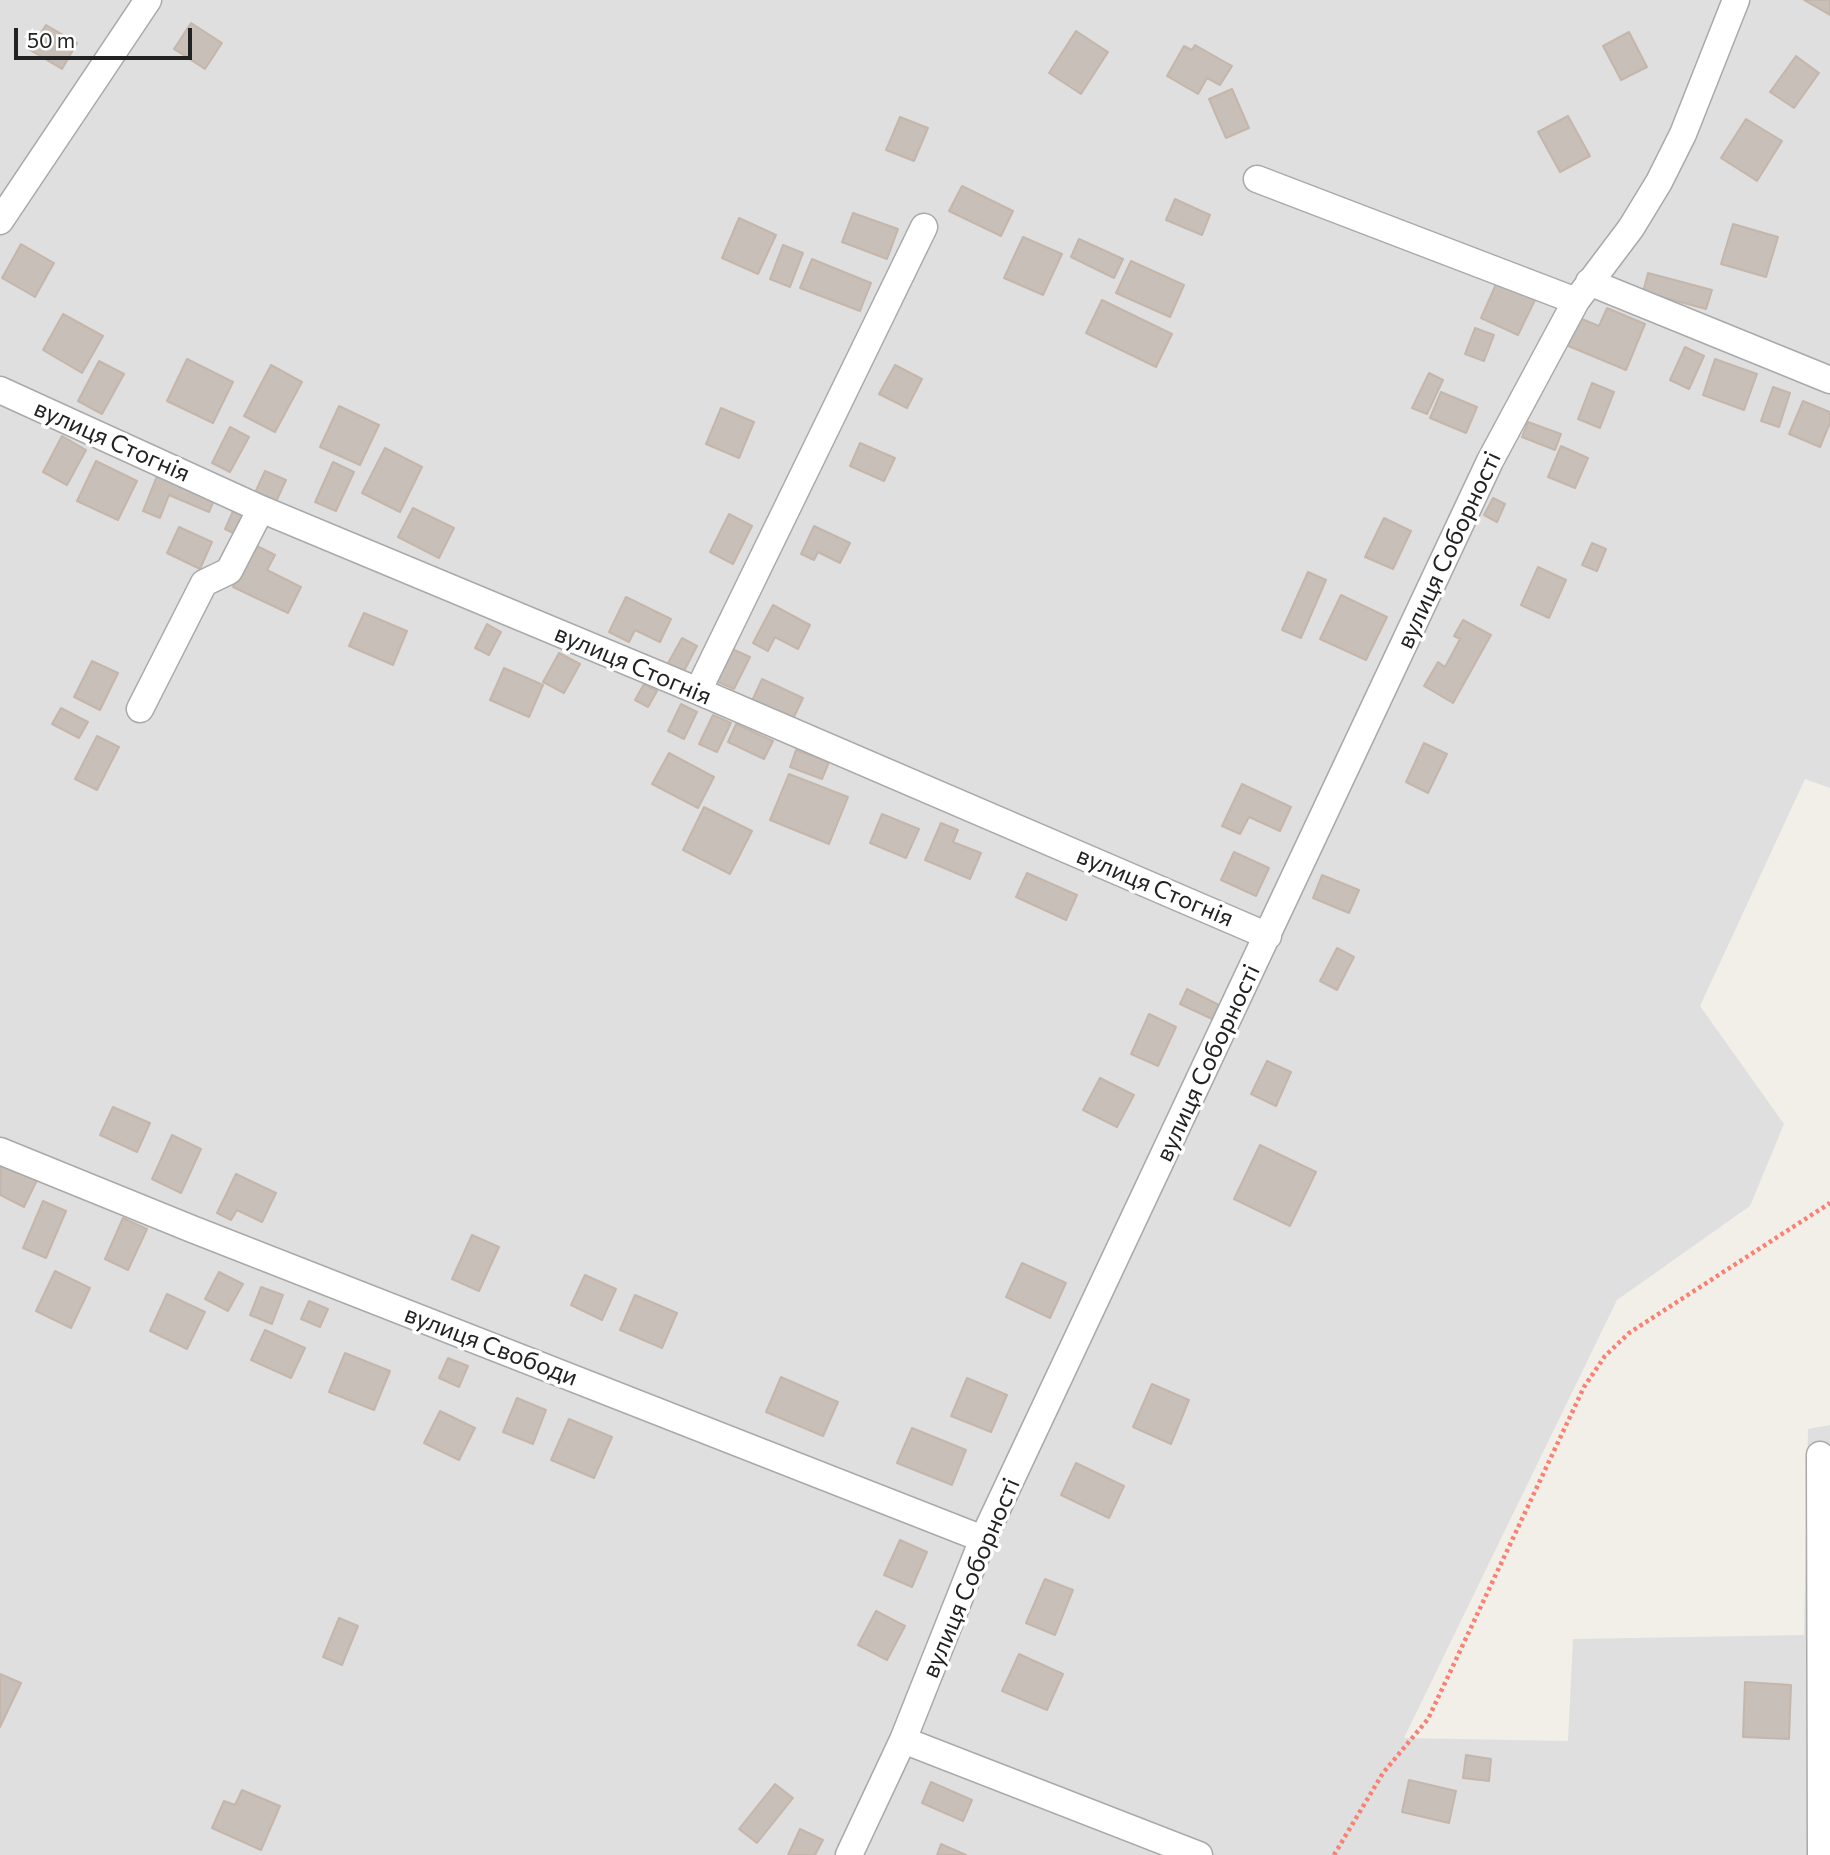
<!DOCTYPE html>
<html>
<head>
<meta charset="utf-8">
<style>
  body { margin:0 }
  #map { position:relative; width:1830px; height:1855px; overflow:hidden; background:#f2efe9; font-family:Commissioner,sans-serif }
  canvas { display:block }
  .scale { position:absolute; left:14px; top:28px; width:178px; height:32px; box-sizing:border-box; border:4px solid #222; border-top:0; padding-left:9px; font-size:21px; line-height:24px; white-space:nowrap; color:#222; -webkit-text-stroke:5px #fff; paint-order:stroke }
</style>
</head>
<body>
<div id="map">
<canvas width="1830" height="1855"></canvas>
<div class="scale">50 m</div>
</div>
<script>
const ctx = document.querySelector('canvas').getContext('2d');
ctx.lineJoin = 'round';
function fillPath(path, color) {
  ctx.fillStyle = color;
  ctx.fill(path, 'evenodd');
}
function stroke(path, color, width, dash) {
  ctx.strokeStyle = color;
  ctx.lineWidth = width;
  ctx.lineCap = dash ? 'butt' : 'round';
  ctx.setLineDash(dash || []);
  ctx.stroke(path);
}
function drawText(font, color, halo, rows, align = 'center') {
  ctx.font = font + ' Commissioner,sans-serif';
  ctx.lineWidth = 7;
  ctx.setLineDash([]);
  ctx.textBaseline = 'middle';
  ctx.strokeStyle = halo;
  ctx.fillStyle = color;
  for (const [text, x, y, turn = 0] of rows) {
    ctx.save();
    ctx.translate(x, y);
    ctx.rotate((+turn || 0) * Math.PI / 180);
    ctx.textAlign = isNaN(turn) ? turn : align;
    if (halo) ctx.strokeText(text, 0, 0);
    ctx.fillText(text, 0, 0);
    ctx.restore();
  }
}
fillPath(new Path2D(`
  M0,0H1830V788L1805,779L1700,1006L1784,1124L1750,1206L1617,1300L1404,1738L1568,1741L1573,1639L1804,1635L1808,1429L1830,1425V1855H0Z`), '#e0dfdf');
const building = new Path2D(`
  M1804,0H1830V15Z
  M191,23L222,43L205,69L174,49Z
  M46,25L77,43L62,69L30,50Z
  M1076,31L1108,52L1081,94L1049,73Z
  M1629,32L1647,67L1621,80L1603,46Z
  M1195,45L1232,66L1220,85L1207,78L1198,94L1167,76L1184,46L1192,50Z
  M1796,56L1819,73L1794,108L1770,92Z
  M1232,89L1249,128L1226,138L1209,99Z
  M1568,116L1590,156L1560,172L1538,132Z
  M900,117L928,128L914,161L886,150Z
  M1746,119L1782,141L1757,181L1721,158Z
  M962,186L1013,211L1001,236L949,211Z
  M1175,199L1210,215L1202,235L1166,220Z
  M853,213L898,229L887,259L842,242Z
  M739,218L776,235L758,274L722,258Z
  M1733,224L1778,237L1766,277L1721,264Z
  M1023,237L1062,254L1043,295L1004,278Z
  M1079,239L1123,259L1114,278L1071,257Z
  M21,244L54,263L35,297L2,278Z
  M783,245L803,253L790,287L770,279Z
  M812,259L871,283L860,311L800,288Z
  M1131,261L1184,285L1170,317L1116,293Z
  M1648,273L1712,290L1706,309L1643,292Z
  M1497,282L1535,300L1518,335L1481,318Z
  M1102,300L1172,334L1156,367L1086,333Z
  M1607,308L1645,324L1626,370L1566,345L1577,317L1599,326Z
  M63,314L103,336L82,373L43,350Z
  M1475,328L1494,335L1484,361L1465,354Z
  M1685,347L1704,356L1689,389L1670,380Z
  M187,359L233,382L213,423L167,401Z
  M1715,359L1757,374L1744,410L1703,395Z
  M99,361L124,374L102,414L78,401Z
  M271,365L302,382L275,432L244,416Z
  M895,365L922,379L907,408L879,394Z
  M1429,373L1443,380L1427,414L1412,408Z
  M1592,383L1614,392L1600,428L1578,419Z
  M1773,387L1790,393L1779,427L1761,421Z
  M1441,392L1477,407L1466,433L1430,418Z
  M1803,401L1830,412V423L1820,447L1789,434Z
  M339,406L379,425L360,465L320,447Z
  M721,408L754,422L739,458L706,444Z
  M1528,422L1561,434L1555,450L1522,437Z
  M230,427L249,437L230,472L212,463Z
  M62,436L86,450L67,485L43,472Z
  M860,443L895,458L884,481L850,466Z
  M1561,446L1588,458L1575,488L1548,477Z
  M385,448L422,467L400,512L362,493Z
  M96,461L137,481L118,520L77,501Z
  M333,462L354,472L336,511L315,502Z
  M265,471L286,480L275,504L254,495Z
  M157,476L214,500L209,512L169,495L160,518L143,511Z
  M1493,498L1505,504L1497,522L1484,515Z
  M413,508L454,528L439,558L398,537Z
  M234,509L248,515L239,536L225,529Z
  M729,514L752,526L733,564L710,552Z
  M1384,518L1411,531L1393,569L1365,557Z
  M814,526L850,543L840,563L818,552L814,560L801,554Z
  M179,527L212,542L200,569L167,553Z
  M1592,543L1606,549L1597,571L1582,565Z
  M253,544L275,555L267,570L301,587L288,613L233,587Z
  M1538,567L1566,580L1549,618L1521,605Z
  M1308,572L1326,580L1301,638L1282,630Z
  M1341,595L1387,617L1366,660L1320,639Z
  M626,597L671,619L660,642L635,630L629,642L609,632Z
  M773,605L810,625L798,649L775,637L768,651L753,643Z
  M364,613L407,631L393,665L349,646Z
  M1463,620L1491,635L1453,703L1424,686L1438,662L1445,667L1460,639L1454,636Z
  M487,624L501,632L489,655L475,648Z
  M682,638L697,646L683,673L667,665Z
  M730,648L750,657L734,689L714,680Z
  M559,653L580,664L564,693L543,682Z
  M92,661L118,673L100,710L74,697Z
  M504,668L543,685L529,717L490,700Z
  M762,679L803,698L793,719L752,701Z
  M644,684L657,691L648,707L635,700Z
  M681,704L697,712L684,739L668,731Z
  M61,708L88,722L79,738L52,724Z
  M713,715L731,723L717,752L699,744Z
  M736,724L773,741L764,759L728,742Z
  M97,736L119,747L97,790L75,779Z
  M1424,743L1447,754L1428,793L1406,782Z
  M796,750L829,762L822,779L790,767Z
  M669,753L714,777L698,808L652,784Z
  M789,774L848,797L829,844L770,820Z
  M1242,784L1291,807L1280,831L1249,817L1240,834L1222,826Z
  M704,807L752,831L730,874L683,850Z
  M882,814L919,829L906,858L870,843Z
  M941,823L958,830L953,842L981,853L970,879L925,860Z
  M1234,852L1269,868L1256,896L1221,880Z
  M1027,873L1077,895L1066,920L1016,897Z
  M1322,875L1359,890L1349,913L1313,898Z
  M1337,948L1354,957L1337,990L1320,981Z
  M1187,989L1219,1005L1212,1019L1180,1004Z
  M1149,1014L1176,1027L1158,1066L1131,1054Z
  M1267,1061L1291,1072L1276,1106L1251,1094Z
  M1100,1078L1134,1095L1117,1127L1083,1110Z
  M113,1107L150,1123L137,1152L100,1135Z
  M172,1135L201,1149L181,1193L152,1179Z
  M1260,1145L1316,1172L1290,1226L1234,1199Z
  M1,1163L37,1180L24,1207L0,1195Z
  M236,1174L276,1193L262,1222L237,1210L231,1220L217,1213Z
  M43,1201L66,1211L46,1258L23,1248Z
  M123,1218L147,1229L128,1270L105,1259Z
  M472,1235L499,1247L479,1291L452,1279Z
  M1022,1263L1066,1283L1050,1318L1006,1297Z
  M55,1271L90,1288L71,1328L36,1311Z
  M219,1272L243,1284L228,1311L205,1299Z
  M585,1275L616,1289L602,1320L571,1305Z
  M261,1287L283,1295L272,1324L250,1315Z
  M167,1294L205,1312L187,1349L150,1331Z
  M635,1295L677,1313L662,1348L620,1330Z
  M309,1301L328,1309L320,1327L301,1319Z
  M265,1330L305,1348L291,1378L251,1360Z
  M345,1353L390,1371L374,1410L329,1392Z
  M448,1358L468,1366L459,1387L439,1378Z
  M781,1377L838,1402L823,1436L766,1412Z
  M967,1378L1007,1395L991,1432L951,1416Z
  M1152,1384L1189,1400L1171,1444L1133,1427Z
  M517,1398L546,1410L533,1444L503,1432Z
  M440,1411L475,1428L459,1460L424,1443Z
  M569,1419L612,1437L594,1478L551,1460Z
  M912,1428L966,1450L952,1485L897,1463Z
  M1076,1463L1124,1486L1109,1518L1061,1495Z
  M900,1540L927,1552L912,1587L884,1575Z
  M1045,1579L1073,1590L1055,1635L1026,1623Z
  M876,1611L905,1626L887,1660L858,1645Z
  M339,1618L358,1626L342,1665L323,1657Z
  M1019,1654L1063,1674L1047,1710L1002,1691Z
  M0,1674L21,1683L0,1727Z
  M1745,1682L1791,1685L1789,1739L1743,1737Z
  M1466,1755L1491,1759L1489,1781L1463,1778Z
  M1409,1780L1456,1791L1449,1823L1402,1812Z
  M931,1782L972,1800L963,1821L922,1803Z
  M775,1784L793,1798L757,1843L739,1829Z
  M242,1790L280,1806L261,1850L212,1828L224,1801L235,1805Z
  M800,1829L823,1840L815,1855H788Z
  M941,1844L966,1855H937Z`);
fillPath(building, '#c7bfb8');
stroke(building, '#c4b6ab', 2);
const minor = new Path2D(`
  M1257,179L1576,301
  M0,221L148,0
  M1589,282L1830,380
  M0,390L261,509L698,691L1268,936
  M698,691L924,227
  M140,709L204,583L229,571L261,509
  M0,1151L192,1229L983,1539
  M1820,1455L1821,1855
  M903,1740L1199,1855
  M849,1855L903,1740L983,1539L1490,461L1576,301L1631,228L1659,182L1683,134L1736,0`);
stroke(minor, '#a9a9a9', 29);
stroke(new Path2D(`
  M1334,1855L1383,1773L1428,1719L1584,1387L1605,1356L1629,1333L1830,1203`), '#fa8072', 4.5, [3.5, 3.5]);
stroke(minor, '#fff', 26);
drawText('24px', '#222', '#fff', [
  ["вулиця Стогнія",112,441,24],
  ["вулиця Соборності",1449,550,-65],
  ["вулиця Стогнія",633,665,23],
  ["вулиця Стогнія",1155,887,23],
  ["вулиця Соборності",1208,1063,-65],
  ["вулиця Свободи",491,1346,21],
  ["вулиця Соборності",971,1578,-67]
]);
</script>
</body>
</html>
